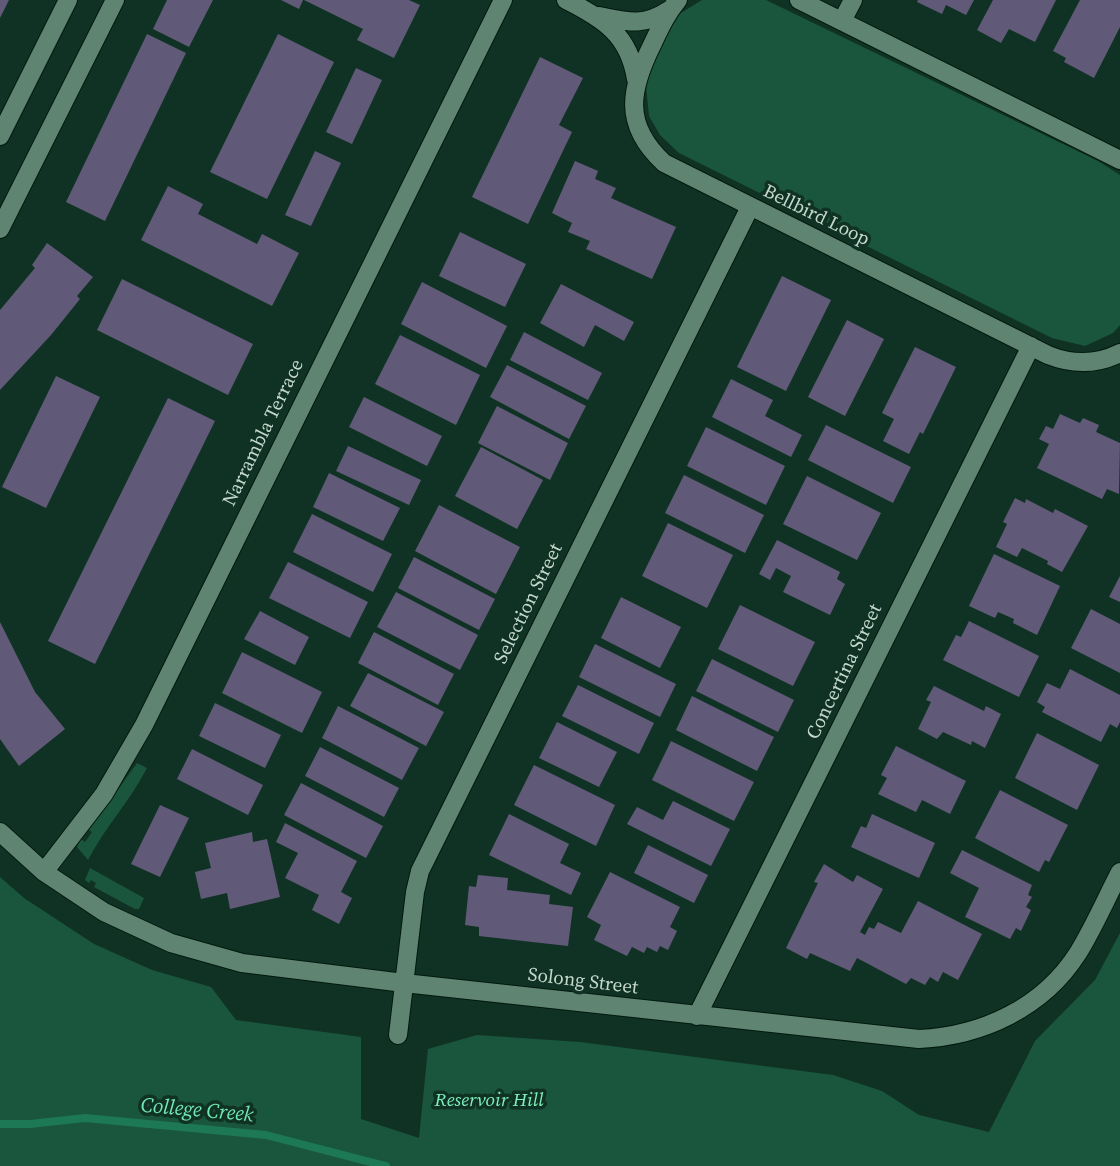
<!DOCTYPE html>
<html>
<head>
<meta charset="utf-8">
<style>
  body { margin:0 }
  canvas { display:block; background:#103224 }
</style>
</head>
<body>
<canvas width="1120" height="1166"></canvas>
<script>
const ctx = document.querySelector('canvas').getContext('2d');
ctx.lineJoin = 'round';
function fillPath(path, color) {
  ctx.fillStyle = color;
  ctx.fill(path, 'evenodd');
}
function stroke(path, color, width, dash) {
  ctx.strokeStyle = color;
  ctx.lineWidth = width;
  ctx.lineCap = dash ? 'butt' : 'round';
  ctx.setLineDash(dash || []);
  ctx.stroke(path);
}
function drawText(font, color, halo, rows, align = 'center') {
  ctx.font = font + ' "Source Serif 4",serif';
  ctx.lineWidth = 7;
  ctx.setLineDash([]);
  ctx.textBaseline = 'middle';
  ctx.strokeStyle = halo;
  ctx.fillStyle = color;
  for (const [text, x, y, turn = 0] of rows) {
    ctx.save();
    ctx.translate(x, y);
    ctx.rotate((+turn || 0) * Math.PI / 180);
    ctx.textAlign = isNaN(turn) ? turn : align;
    if (halo) ctx.strokeText(text, 0, 0);
    ctx.fillText(text, 0, 0);
    ctx.restore();
  }
}
fillPath(new Path2D(`
  M702,0H766L1098,161L1120,175V325L1113,333L1085,346L1052,338L679,153L660,135L649,116L645,75L671,19Z
  M137,763L147,768C130,801 105,827 88,860L77,847L81,839L85,842L92,832L89,830Z
  M90,868L144,898L139,909H135L94,887L96,883L91,880L89,883L85,880Z
  M0,877L24,898L94,944L152,970L211,987L236,1020L361,1037V1119L419,1138L428,1049L477,1035L580,1042L833,1075L882,1091L919,1115L989,1132L1035,1041L1095,980L1120,933V1166H0Z`), '#1a553d');
stroke(new Path2D(`
  M0,1124H30L85,1118L266,1135L386,1166`), '#1d7856', 8);
fillPath(new Path2D(`
  M0,0H9L0,18Z
  M167,0H213L189,47L153,29Z
  M281,0H303L299,9Z
  M304,0H409L420,5L394,58L357,40L363,29Z
  M918,0H974L966,15L946,5L942,14L917,2Z
  M993,0H1056L1035,42L1009,29L1001,43L977,30Z
  M1080,0H1120V27L1094,78L1064,62L1066,58L1053,51Z
  M147,34L186,53L105,221L66,202Z
  M278,34L334,62L267,199L210,172Z
  M540,57L583,78L559,125L572,132L528,224L472,197Z
  M356,68L382,80L352,144L326,132Z
  M315,151L341,163L311,226L285,215Z
  M575,161L598,171L595,179L616,188L611,198L676,227L652,279L586,249L590,241L568,232L572,223L552,213Z
  M168,186L203,204L198,214L257,244L262,234L299,253L272,306L141,240Z
  M460,232L526,264L505,307L439,276Z
  M47,243L93,277L77,296L80,299L51,335L0,390V310L35,268L32,265Z
  M782,276L831,300L786,391L737,367Z
  M122,279L253,344L228,395L97,330Z
  M422,282L507,326L486,368L401,324Z
  M561,284L634,322L624,341L595,325L584,347L540,323Z
  M847,320L884,339L845,416L808,397Z
  M524,332L602,373L588,400L510,360Z
  M400,335L480,375L456,425L375,384Z
  M915,347L956,367L923,434L920,432L909,454L883,441L894,419L882,413Z
  M507,365L586,406L569,439L490,397Z
  M56,376L100,397L46,508L2,487Z
  M731,379L773,400L765,416L802,435L791,457L712,417Z
  M364,397L442,436L427,466L349,427Z
  M168,398L215,421L95,664L48,641Z
  M497,406L568,443L550,480L478,443Z
  M1060,414L1080,423L1083,418L1099,425L1096,432L1120,443L1119,494L1107,489L1102,499L1037,468L1049,444L1039,439L1046,426L1053,429Z
  M826,425L911,467L893,503L808,460Z
  M706,427L785,466L766,505L687,466Z
  M348,446L421,480L409,505L336,471Z
  M481,447L543,480L517,529L455,496Z
  M329,473L400,508L383,541L313,507Z
  M684,475L764,515L745,553L665,513Z
  M807,476L881,513L857,560L783,524Z
  M1015,498L1025,503L1026,499L1053,513L1055,509L1088,526L1062,572L1047,564L1048,561L1022,548L1017,557L996,547L1007,524L1003,522Z
  M439,505L520,547L496,594L415,551Z
  M312,514L392,554L373,592L293,552Z
  M668,523L733,555L707,608L642,576Z
  M777,540L840,572L837,579L845,584L830,615L783,592L791,576L776,568L770,580L759,574Z
  M994,554L1060,586L1037,635L1013,623L1014,619L998,612L995,618L969,606Z
  M414,557L495,599L479,630L398,588Z
  M288,562L368,602L350,638L269,598Z
  M1120,576V602L1109,597Z
  M396,592L478,635L460,670L377,627Z
  M621,597L681,627L660,668L601,638Z
  M740,605L815,642L793,686L718,649Z
  M1091,609L1120,624V673L1071,648Z
  M260,611L309,637L295,665L244,639Z
  M969,621L1039,656L1019,697L943,660L956,635L961,637Z
  M0,622L35,692L65,729L19,766L0,739Z
  M374,632L454,674L438,705L358,663Z
  M595,644L676,684L660,717L579,677Z
  M242,652L322,692L302,733L222,693Z
  M712,659L794,700L778,732L696,691Z
  M1070,669L1120,695V722L1117,728L1110,724L1101,742L1042,712L1045,707L1037,702L1047,683L1060,689Z
  M368,673L444,712L426,746L350,706Z
  M578,685L654,723L639,754L562,716Z
  M934,686L984,711L986,706L1001,714L985,748L972,741L971,745L943,732L937,739L918,729L931,702L926,700Z
  M692,696L774,737L757,771L676,730Z
  M215,703L281,735L265,768L199,736Z
  M338,706L419,748L402,780L322,738Z
  M557,722L617,752L599,787L539,758Z
  M1037,733L1099,765L1077,810L1015,778Z
  M671,741L754,782L734,821L652,780Z
  M896,746L966,781L950,814L922,800L916,812L878,794L887,778L881,775Z
  M320,747L399,788L384,817L305,776Z
  M192,749L263,785L248,815L177,779Z
  M534,765L615,805L596,846L514,805Z
  M301,783L383,826L366,858L284,815Z
  M1000,790L1068,825L1049,862L1045,860L1039,872L975,838Z
  M673,801L730,829L711,866L627,824L637,807L663,820Z
  M160,805L189,818L160,877L131,864Z
  M509,814L569,844L560,863L581,873L571,895L489,855Z
  M872,814L935,843L919,878L851,847L861,826L866,828Z
  M285,823L357,861L341,892L352,898L339,924L312,910L319,895L285,878L298,853L276,842Z
  M252,832L253,842L267,839L280,897L230,909L227,893L201,899L195,872L211,868L205,843Z
  M648,845L708,875L694,903L634,873Z
  M962,850L1032,885L1028,895L1032,897L1026,907L1031,910L1021,931L1016,928L1010,939L965,917L979,888L950,873Z
  M824,864L853,882L857,875L883,889L860,932L865,935L869,927L874,929L878,922L901,933L918,901L982,934L958,980L943,972L938,982L930,977L925,985L911,978L906,984L857,958L850,971L810,953L807,959L786,948L818,883L814,882Z
  M610,872L680,907L670,927L677,931L668,950L660,946L657,952L647,947L644,953L632,947L627,956L594,940L601,925L587,917Z
  M478,875L508,878L507,890L550,895L549,904L573,907L568,946L479,936V927L465,925L469,886L476,887Z`), '#605977');
const minor = new Path2D(`
  M566,0C604,19 629,35 636,79
  M678,0C667,13 660,28 653,43C630,89 622,124 664,163L1048,355C1073,365 1096,365 1120,353
  M799,0L1120,160
  M599,16C628,22 643,27 669,10
  M842,21L853,0
  M0,136L68,0
  M0,229L115,0
  M0,832L44,872L104,912L171,943L242,963L404,983L919,1039C982,1036 1043,1008 1078,953C1094,927 1106,899 1120,872
  M44,872L104,794L144,725L503,0
  M697,1016L1031,346
  M398,1035L415,892L420,871L750,207`);
stroke(minor, '#01190e', 20);
stroke(minor, '#608472', 18);
drawText('19px', '#c4d7cd', '#103224', [
  ["Bellbird Loop",816,216,26],
  ["Narrambla Terrace",264,433,-64],
  ["Selection Street",529,604,-64],
  ["Concertina Street",845,672,-64],
  ["Solong Street",583,982,7]
]);
drawText('italic 19px', '#7df1bd', '#103224', [
  ["Reservoir Hill",489,1101]
]);
drawText('italic 21px', '#72e7b4', '#103224', [
  ["College Creek",197,1111,5]
]);
</script>
</body>
</html>
